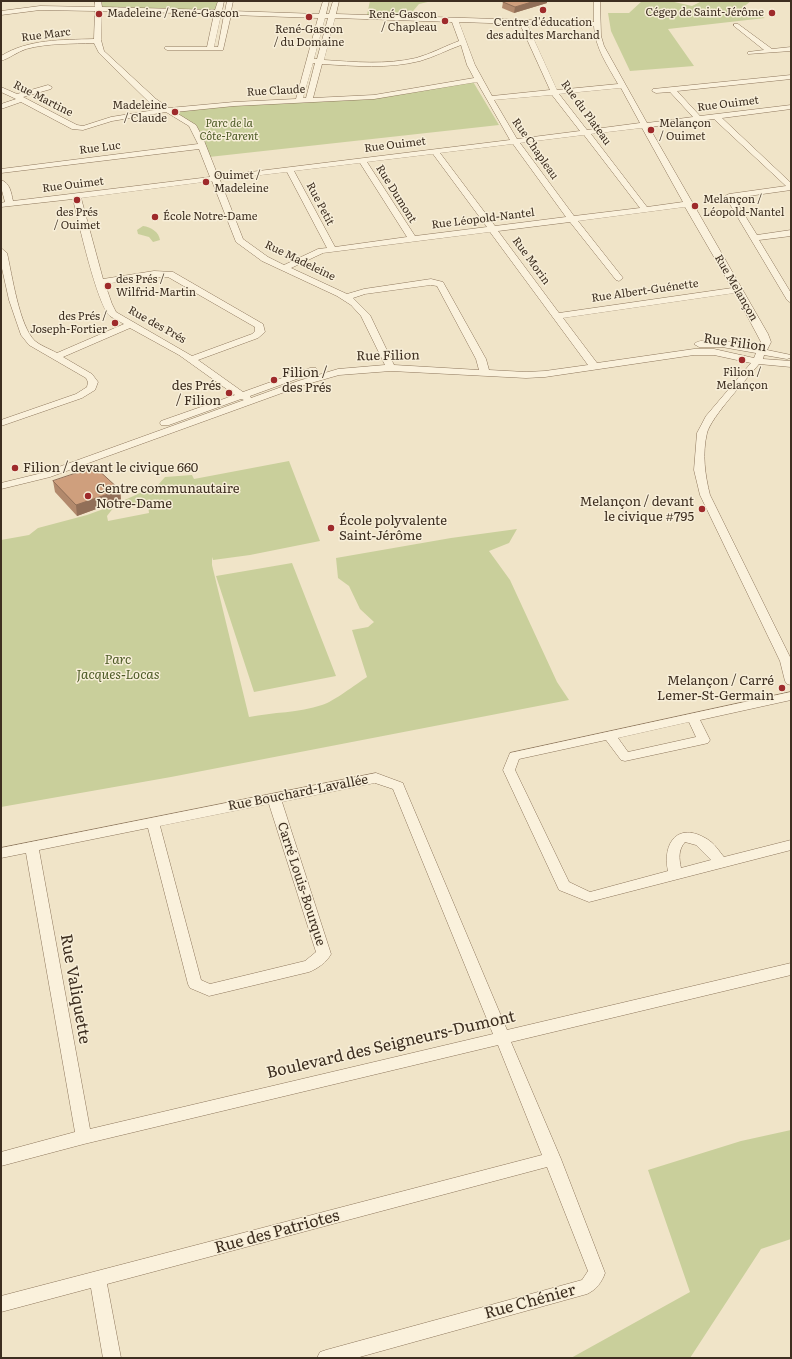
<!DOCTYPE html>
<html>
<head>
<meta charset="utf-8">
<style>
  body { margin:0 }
  #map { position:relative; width:792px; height:1359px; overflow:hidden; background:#f0e4c8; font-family:Literata,serif }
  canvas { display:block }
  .frame { position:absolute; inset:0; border:2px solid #3d2e20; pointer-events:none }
</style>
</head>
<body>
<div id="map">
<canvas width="792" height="1359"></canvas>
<div class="frame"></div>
</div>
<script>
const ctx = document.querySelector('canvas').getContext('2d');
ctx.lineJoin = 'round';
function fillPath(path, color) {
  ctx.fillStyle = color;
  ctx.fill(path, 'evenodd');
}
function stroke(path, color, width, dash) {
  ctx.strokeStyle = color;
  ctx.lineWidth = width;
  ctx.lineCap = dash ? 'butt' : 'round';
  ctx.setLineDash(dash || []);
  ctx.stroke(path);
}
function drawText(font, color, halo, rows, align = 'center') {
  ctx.font = font + ' Literata,serif';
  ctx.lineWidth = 3;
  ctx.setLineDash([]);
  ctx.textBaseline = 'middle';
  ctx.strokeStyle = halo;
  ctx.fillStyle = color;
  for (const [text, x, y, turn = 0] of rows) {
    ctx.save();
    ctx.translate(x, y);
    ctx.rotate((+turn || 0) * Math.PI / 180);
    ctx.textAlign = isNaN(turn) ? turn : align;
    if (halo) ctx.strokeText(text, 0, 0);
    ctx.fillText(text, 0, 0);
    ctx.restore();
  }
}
fillPath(new Path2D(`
  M102,1H219L218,12L102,8Z
  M370,1H432L419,4L408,17L367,15Z
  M642,1H670L692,6L702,1H751L742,8L765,18L668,29L694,66L630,71L611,31L608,13H629Z
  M472,80L499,125L209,157L195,125L168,110L381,96Z
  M143,226C151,227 159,232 160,240L153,242L149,237L138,234L137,230Z
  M289,461L320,541L250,555L213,560L212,557V565L249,717C273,712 299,713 322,705C333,702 356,684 367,677L352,630L368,627L374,622L360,609L349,586L338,578L336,558L451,538L517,529L509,543L489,551L510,580L557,682L569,700L171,777L1,807V540L29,535L38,528L87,515L109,507L158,485L165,477L192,475L194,479ZM148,505L149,513L108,521L107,516L114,507Z
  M292,563L336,676L254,692L216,576Z
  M791,1130V1239L761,1249L690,1358H571L690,1292L648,1170L741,1141Z`), '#c9cf9b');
const minor = new Path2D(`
  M95,1H101L102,7L215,10L218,1H224L222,11H225L227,1H233L231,11L319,14L323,1H329L326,14H329L333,1H339L336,14L594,22V1H600L601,36L604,46L647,123L693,117L670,92L656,93L652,91L653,89L791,75V79L677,91L700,116L791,105V109L722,118L791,183V190L734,198L757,235L791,230V236L759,240L791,293V303L787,300L725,196L729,194L786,186L714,119L649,127L768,334L771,342L767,350L791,355L790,358L787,359L764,355L763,359L791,361V367L759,364C747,379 711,417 707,433C702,454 705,475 710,495L791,659V685L787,684L785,681L780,661L700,495L694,470L697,433L706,416L751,363L714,355H694L545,377L526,378L391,371L339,375L304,385L50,477L1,489V483L42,473L244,400L241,399L169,425H161L160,423L161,421L235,395L179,355L130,328L63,357L92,374L98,382L95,390L82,398L1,426V420L76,394L87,387L88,382L86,378L29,345L21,335L9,300L1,264V248L7,253C12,274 19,326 35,341C41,346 50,349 57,353L124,324C119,321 114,319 110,316C97,305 78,220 73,199L1,207V203L5,202L1,187V180C10,183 11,192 13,201L210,177L199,149L1,173V169L198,144L189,126L166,112L112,121L83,130L72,129L21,102L1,109V104L16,99L1,92V87L17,94L48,85L52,87L51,89L23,97L77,125L83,126L111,117L161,109L150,103L99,53L94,43C72,44 48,43 26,49C17,52 10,58 1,61V56C28,39 62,40 94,39L95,11L40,10L1,15V11L40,6L95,7ZM102,11L214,14L207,47H165L164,48L167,50H223L231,15L318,18L296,99L234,102L169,108L156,99L104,51L101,40ZM221,15H224L218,47H214ZM325,18H328L317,59H314ZM335,18L452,22L459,41C445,46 431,54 416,58C386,65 354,62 324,60ZM459,22L520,24L550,90L492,96L475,65ZM527,24L594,26C595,48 608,66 618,84L557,90ZM461,45L467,65L474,78L374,95L313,98L322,64C355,66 388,69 420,61C434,57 447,50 461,45ZM313,63H315L306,98H303ZM477,82L510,140L218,176L203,138L196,125L175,112L234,106L374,99ZM621,88L640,123L587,130L559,94ZM552,95L580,131L517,139L494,100ZM642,128L683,202L647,207L591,134ZM584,135L640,208L574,216L520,143ZM513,144L566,217L495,226L440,153ZM433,154L487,227L415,236L367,162ZM360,163L407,237L335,247L294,171ZM287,172L327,248L318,249L284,265L268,257L243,239L220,180ZM212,181L236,242L262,261L337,296L351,305L361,316L385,365L338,369L298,381L251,398L250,396L316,372L318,370L316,368H310L243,392L198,360L258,338L265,332L263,324L173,272L154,271L103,279L81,198ZM685,207L732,288L559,313L498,231L570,222L616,280L619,281L623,278L578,221ZM490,232L588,365L545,371L526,372L489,370L486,359L443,282L431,279L364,289L347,294L291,268L323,253ZM154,277H168L255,327V331L252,334L192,356L116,312L112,304L105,284ZM431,285L437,286L476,359L479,370L394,365L370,315L353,298L365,294ZM735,293L761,342L758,348C745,345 704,335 694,344L699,347H722L756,353L754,358L714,349H694L597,363L563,318Z
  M734,24H738L772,49L791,47V51L748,54V52L764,50L734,26Z
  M791,692V700L700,720L710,740L708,743L704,744L625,761L621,760L606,740L519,759L515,770L569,882L590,892L668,871C662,843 678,821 707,839C714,843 719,851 724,857L791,840V850L589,902L559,890L503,770L510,753ZM689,722L696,737L628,752L618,738ZM685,842L696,845L711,860L681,868C679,858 678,850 685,842Z
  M376,773L403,783L404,786L507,1030L791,963V975L511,1042L561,1159L605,1273C602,1282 596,1290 587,1294L356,1358H317L320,1352L326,1350L582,1280L588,1271L547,1167L107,1284L121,1358H103L91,1288L1,1312V1296L542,1155L498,1045L84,1144L1,1166V1152L75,1132L26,853L1,858V848ZM375,783L393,789L493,1034L90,1129L39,850L148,828L188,984L190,988L209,996L309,972C317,969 327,962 331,954L282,802ZM269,804L316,952L305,961L210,984L201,980L160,826Z`);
stroke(minor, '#8d765c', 1);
fillPath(minor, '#faf1dc');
fillPath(new Path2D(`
  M507,1H547V3L514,13L502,8L503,2Z
  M53,481L120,490L121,500L77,516L55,492Z`), '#b2896c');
fillPath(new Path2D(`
  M535,1H547V3L514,13L515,7Z
  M120,490L121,500L77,516L76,505Z`), '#916f58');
const building = new Path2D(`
  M507,1H535L515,7L503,2Z
  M95,467L120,490L76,505L53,481Z`);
fillPath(building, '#cf9f7d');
stroke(building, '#916f58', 1);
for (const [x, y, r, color] of [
  [543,10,4,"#9e2a2b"],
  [772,13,4,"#9e2a2b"],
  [99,14,4,"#9e2a2b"],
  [309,17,4,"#9e2a2b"],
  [445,21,4,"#9e2a2b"],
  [175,112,4,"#9e2a2b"],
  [651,130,4,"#9e2a2b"],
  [206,182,4,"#9e2a2b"],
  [77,200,4,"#9e2a2b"],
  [695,206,4,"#9e2a2b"],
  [155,217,4,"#9e2a2b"],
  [108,286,4,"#9e2a2b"],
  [115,323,4,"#9e2a2b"],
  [742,360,4,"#9e2a2b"],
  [274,380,4,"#9e2a2b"],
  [229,393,4,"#9e2a2b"],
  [15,468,4,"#9e2a2b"],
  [88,496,4,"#9e2a2b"],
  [702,509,4,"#9e2a2b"],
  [331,528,4,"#9e2a2b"],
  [782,688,4,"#9e2a2b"]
]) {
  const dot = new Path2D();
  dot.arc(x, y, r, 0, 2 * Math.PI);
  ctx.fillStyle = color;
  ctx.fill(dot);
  stroke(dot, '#f7eed8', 1.5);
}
drawText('11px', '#3d2e20', '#f7eed8', [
  ["Cégep de Saint-Jérôme",764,13,"right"],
  ["Madeleine / René-Gascon",107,14],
  ["René-Gascon",437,15,"right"],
  ["/ Chapleau",437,28,"right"],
  ["Centre d'éducation",543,23,"center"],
  ["des adultes Marchand",543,36,"center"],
  ["René-Gascon",309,30,"center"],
  ["/ du Domaine",309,43,"center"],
  ["Madeleine",167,106,"right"],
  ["/ Claude",167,119,"right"],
  ["Melançon",659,124],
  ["/ Ouimet",659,137],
  ["Ouimet /",214,176],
  ["Madeleine",214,189],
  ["Melançon /",703,200],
  ["Léopold-Nantel",703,213],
  ["des Prés",77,213,"center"],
  ["/ Ouimet",77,226,"center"],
  ["École Notre-Dame",163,217],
  ["des Prés /",116,280],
  ["Wilfrid-Martin",116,293],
  ["des Prés /",107,317,"right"],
  ["Joseph-Fortier",107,330,"right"],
  ["Filion /",742,373,"center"],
  ["Melançon",742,386,"center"]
], 'left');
drawText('11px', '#3d2e20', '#f7eed8', [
  ["Rue Marc",46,35,-7],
  ["Rue Claude",276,91,-3],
  ["Rue Martine",43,99,27],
  ["Rue Ouimet",728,104,-7],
  ["Rue du Plateau",586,113,54],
  ["Rue Ouimet",395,145,-7],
  ["Rue Luc",100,148,-7],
  ["Rue Chapleau",535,149,55],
  ["Rue Ouimet",73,185,-7],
  ["Rue Dumont",396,194,58],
  ["Rue Petit",320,204,62],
  ["Rue Léopold-Nantel",483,219,-7],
  ["Rue Madeleine",300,261,26],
  ["Rue Morin",531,261,54],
  ["Rue Melançon",736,288,60],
  ["Rue Albert-Guénette",645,291,-8],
  ["Rue des Prés",157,325,29]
]);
drawText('italic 11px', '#4d5a26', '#f7eed8', [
  ["Parc de la",229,124],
  ["Côte-Parent",229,137]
]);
drawText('13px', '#3d2e20', '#f7eed8', [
  ["Rue Filion",735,343,8],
  ["Rue Filion",388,356,-1],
  ["Rue Bouchard-Lavallée",298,793,-11],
  ["Carré Louis-Bourque",301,884,72]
]);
drawText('13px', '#3d2e20', '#f7eed8', [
  ["Filion /",282,373],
  ["des Prés",282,388],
  ["des Prés",221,386,"right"],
  ["/ Filion",221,401,"right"],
  ["Filion / devant le civique 660",23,468],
  ["Centre communautaire",96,489],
  ["Notre-Dame",96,504],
  ["Melançon / devant",694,502,"right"],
  ["le civique #795",694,517,"right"],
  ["École polyvalente",339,521],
  ["Saint-Jérôme",339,536],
  ["Melançon / Carré",774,681,"right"],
  ["Lemer-St-Germain",774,696,"right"]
], 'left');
drawText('italic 13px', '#4d5a26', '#f7eed8', [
  ["Parc",118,660],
  ["Jacques-Locas",118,675]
]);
drawText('16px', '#3d2e20', '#f7eed8', [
  ["Rue Valiquette",75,989,80],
  ["Boulevard des Seigneurs-Dumont",391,1045,-13],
  ["Rue des Patriotes",277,1232,-15],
  ["Rue Chénier",530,1302,-15]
]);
</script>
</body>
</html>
